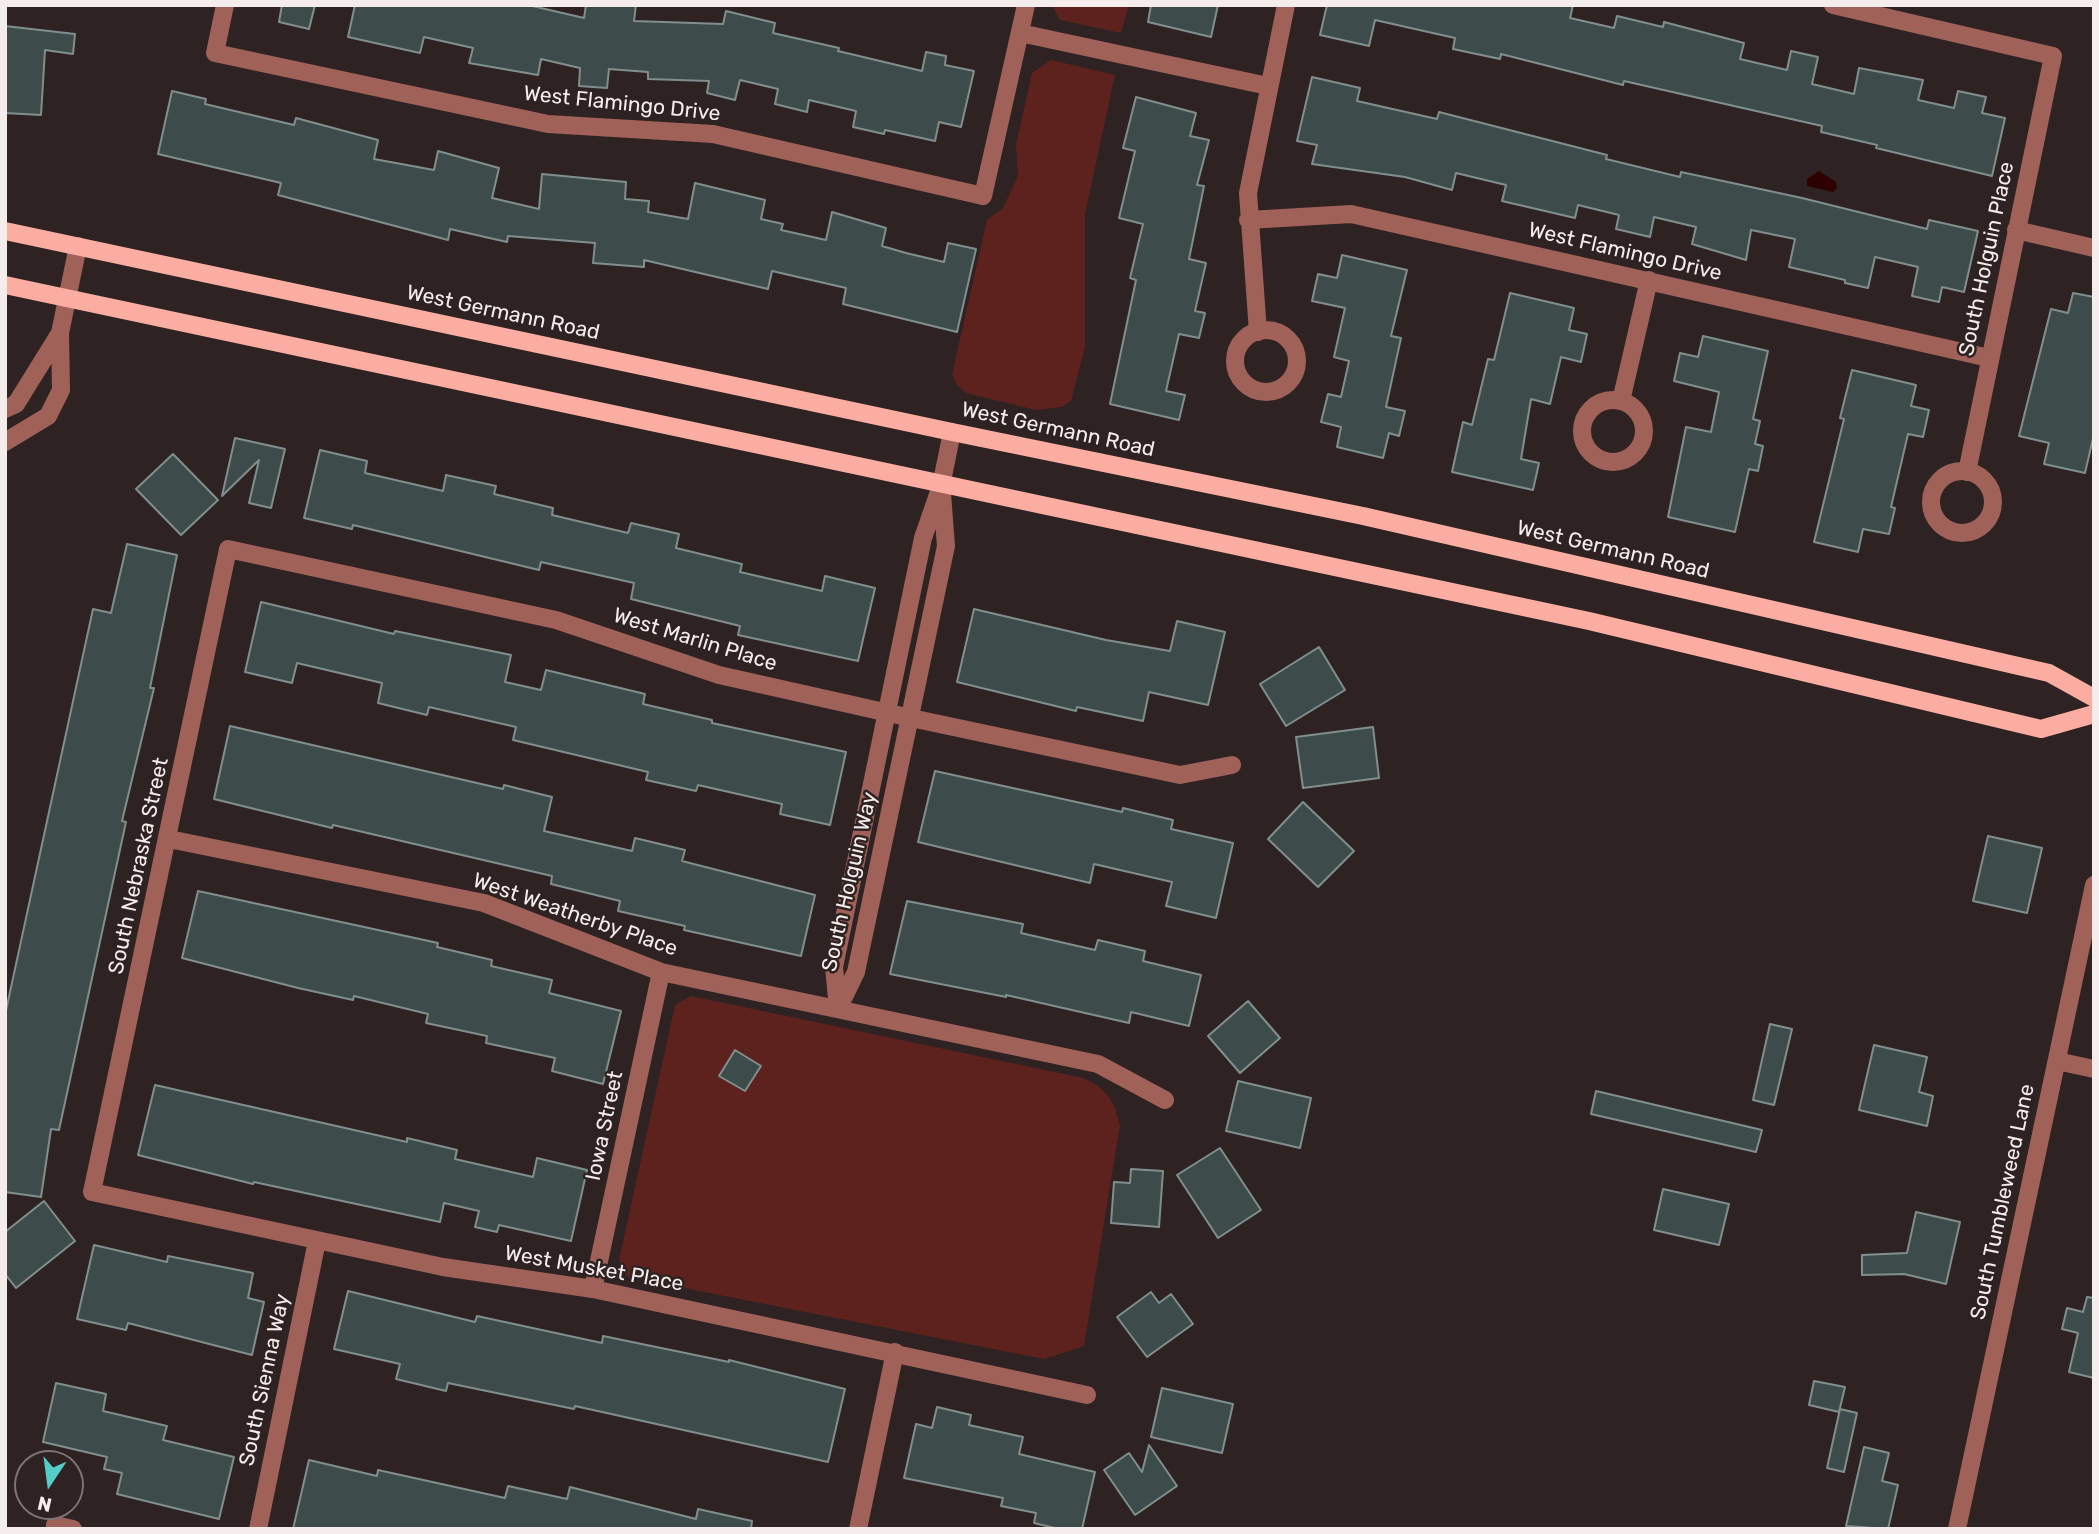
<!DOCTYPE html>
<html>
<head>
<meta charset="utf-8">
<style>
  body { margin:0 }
  #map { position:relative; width:2099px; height:1534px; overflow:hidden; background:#2e2322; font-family:Rubik,sans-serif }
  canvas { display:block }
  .frame { position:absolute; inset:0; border:7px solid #f5edec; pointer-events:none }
  .north { position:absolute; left:14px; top:1450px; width:70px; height:70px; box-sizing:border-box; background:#2e2322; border:2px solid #7e7473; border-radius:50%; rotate:193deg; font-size:19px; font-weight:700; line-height:28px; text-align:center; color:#f5edec }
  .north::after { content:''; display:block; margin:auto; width:24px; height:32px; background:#54cdc8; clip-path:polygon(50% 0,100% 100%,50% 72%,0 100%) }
</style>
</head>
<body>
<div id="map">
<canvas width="2099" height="1534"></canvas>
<div class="frame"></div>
<div class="north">N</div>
</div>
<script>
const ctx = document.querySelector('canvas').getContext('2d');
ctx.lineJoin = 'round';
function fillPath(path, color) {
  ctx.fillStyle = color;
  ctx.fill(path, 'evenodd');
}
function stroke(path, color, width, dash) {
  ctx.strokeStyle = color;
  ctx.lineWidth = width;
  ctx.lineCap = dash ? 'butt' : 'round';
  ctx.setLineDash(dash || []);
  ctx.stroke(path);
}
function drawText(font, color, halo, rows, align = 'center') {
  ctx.font = font + ' Rubik,sans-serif';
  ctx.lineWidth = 5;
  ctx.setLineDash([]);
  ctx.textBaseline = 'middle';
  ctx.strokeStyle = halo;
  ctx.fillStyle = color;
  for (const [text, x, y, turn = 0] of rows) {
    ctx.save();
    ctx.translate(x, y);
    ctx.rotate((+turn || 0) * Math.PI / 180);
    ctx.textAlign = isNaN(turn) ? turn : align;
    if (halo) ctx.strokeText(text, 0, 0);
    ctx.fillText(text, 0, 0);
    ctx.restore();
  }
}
fillPath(new Path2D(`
  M1052,5H1129L1121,33L1060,20Z
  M1051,60L1115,75L1085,214V347L1071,401L1061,407L1036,410L966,393L956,384L952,374L987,220L1003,208L1018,176L1016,145L1032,73Z
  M691,996L1083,1078C1107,1088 1114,1101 1120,1125L1084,1346L1044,1359L628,1277L619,1260L675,1005Z`), '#5d221d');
fillPath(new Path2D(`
  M1819,171L1836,182L1837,188L1833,192L1807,186V179Z`), '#2d0101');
const building = new Path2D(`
  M282,5H315L309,29L279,22Z
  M355,5H528L584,18L586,5H636L634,21L723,24L726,11L775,23L773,33L839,48L838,51L922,71L926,52L946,56L945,65L974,71L961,127L939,122L935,141L885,130L884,134L853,127L856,111L809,100L807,112L775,104L778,89L740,80L735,100L707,93L709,81L648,79V72L609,69L607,88L579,86L580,68L541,59L538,75L469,63L473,48L424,37L420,53L348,37Z
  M1151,5H1218L1211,37L1148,22Z
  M1327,5H1573L1570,18L1614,28L1617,16L1663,27L1664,22L1744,43L1740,59L1787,70L1791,51L1818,57L1812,84L1854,94L1859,68L1923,80L1918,100L1954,108L1958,91L1986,97L1982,113L2005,118L1992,176L1876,148L1877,145L1821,132L1822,126L1624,81L1623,85L1501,54L1500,59L1453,49L1455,38L1375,20L1369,46L1320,35Z
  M5,26L75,34L73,54L45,50L41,115L5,113Z
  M1312,77L1360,88L1357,101L1437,119L1439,112L1607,155L1606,159L1680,177L1681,172L1802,198L1927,229L1929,220L1978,231L1964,292L1942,287L1939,302L1912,296L1918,267L1875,257L1868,288L1845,283V280L1789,267L1795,239L1751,230L1746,260L1692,244L1696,227L1654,217L1650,237L1616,229L1619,215L1578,205L1575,218L1502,201L1506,185L1456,173L1452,190L1405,177L1312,164L1317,145L1297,141Z
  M172,91L206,99L205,104L294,125L296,118L378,140L374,159L434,170L438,151L499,168L492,198L539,209L542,174L626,182L625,199L649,201L648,212L688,219L695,183L765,200L761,219L783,224L781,230L826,240L832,212L886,228L882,246L906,253L944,262L948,243L976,249L957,332L843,304L846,288L772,271L768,289L644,260V267L593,263L595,243L508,236L507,242L450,229L448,240L278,195L281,183L158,154Z
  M1136,97L1196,113L1190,136L1209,140L1197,185L1204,186L1189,259L1206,263L1195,311L1205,313L1199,338L1179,334L1166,391L1185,395L1179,420L1110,404L1136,280L1130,278L1143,224L1119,218L1135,151L1123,148Z
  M1342,255L1407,270L1391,336L1401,338L1386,407L1405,411L1399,436L1389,433L1383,458L1337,447L1341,427L1321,422L1328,394L1341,397L1349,361L1334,357L1345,308L1312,301L1318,274L1337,278Z
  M1510,293L1574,308L1569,330L1587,334L1581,362L1561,357L1550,404L1531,399L1521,459L1539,463L1533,490L1452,472L1463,422L1472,425L1488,359L1494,360Z
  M2073,293L2094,297V434L2085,473L2044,464L2049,443L2019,436L2051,309L2068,313Z
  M1703,336L1768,351L1753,419L1760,421L1755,444L1763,446L1758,471L1749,469L1735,532L1668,517L1686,427L1711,432L1719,392L1674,381L1680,353L1698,357Z
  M1852,370L1916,385L1911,406L1929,410L1923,437L1908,434L1891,507L1895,508L1889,534L1863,529L1858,552L1814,542L1844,419L1840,418Z
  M235,438L285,449L271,508L249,503L259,460L222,496Z
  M320,450L367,461L365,473L443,491L446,475L496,486L494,494L553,508L552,515L628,533L631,523L679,534L676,548L742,564L740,572L822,591L825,576L875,588L858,661L738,635L740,626L631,599L634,583L541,562L539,570L353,525L352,529L304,518Z
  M173,454L218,500L181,535L136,489Z
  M127,544L177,555L150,688H154L122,821L126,822L59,1130L51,1129L41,1197L5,1192V1015L93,609L111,613Z
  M261,602L394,634L395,631L511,655L505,682L541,690L546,670L645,694L643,704L712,720V723L846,752L830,825L780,814L782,804L698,785L696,791L646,780L648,772L513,740L516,727L429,707L427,715L378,703L382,683L297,663L292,683L245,672Z
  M974,609L1106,640L1170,651L1177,621L1225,632L1208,705L1149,692L1143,721L1077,707L1076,711L957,682Z
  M1319,647L1345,690L1286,726L1260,684Z
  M230,726L503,789L504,785L552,797L544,831L632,851L635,838L685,850L682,861L815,895L801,956L684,930L685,926L618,911L620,901L551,884L552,876L333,825L332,828L214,799Z
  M1373,727L1379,778L1303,788L1296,737Z
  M935,771L1122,812L1123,808L1173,820L1171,829L1233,843L1216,918L1166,906L1172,882L1094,864L1090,883L918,842Z
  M1303,802L1354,851L1318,887L1268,839Z
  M1988,836L2042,848L2027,913L1973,901Z
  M198,891L438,943L437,947L492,960L491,966L552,980L549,993L621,1011L603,1084L552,1071L555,1058L486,1043L487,1036L426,1023L428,1014L354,996L353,1000L298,988L182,958Z
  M907,901L1023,924L1021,933L1095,950L1098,940L1145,951L1143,961L1201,975L1189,1026L1131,1012L1129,1023L1006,995V997L890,974Z
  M1248,1001L1280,1038L1240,1073L1208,1036Z
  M1770,1024L1792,1029L1774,1105L1753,1100Z
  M1874,1045L1927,1057L1919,1092L1933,1096L1927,1126L1859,1110Z
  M735,1050L761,1066L745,1091L719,1076Z
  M1238,1081L1311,1098L1300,1148L1226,1131Z
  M155,1085L407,1142V1138L457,1150L455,1159L533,1177L537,1158L587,1170L571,1241L499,1225L497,1232L475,1227L479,1211L444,1203L440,1222L254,1182L253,1184L138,1155Z
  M1596,1091L1762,1130L1756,1152L1591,1114Z
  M1220,1148L1261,1210L1218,1238L1177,1175Z
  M1131,1169L1163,1171L1159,1227L1111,1223L1114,1182L1130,1183Z
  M1663,1189L1729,1204L1719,1245L1654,1230Z
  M44,1201L75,1241L16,1288L5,1274V1232Z
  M1916,1212L1960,1222L1946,1284L1904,1274L1862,1275V1255L1907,1253Z
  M94,1245L167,1262L168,1256L253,1273L248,1298L264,1302L252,1355L128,1323L126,1330L77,1319Z
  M348,1291L475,1322L477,1316L602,1343L603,1336L729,1362V1360L845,1389L828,1462L575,1406L574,1409L448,1383L446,1391L396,1379L400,1364L334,1349Z
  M1151,1292L1159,1303L1171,1294L1193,1324L1147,1357L1117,1317Z
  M2087,1297L2094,1298V1378L2069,1372L2078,1333L2062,1329L2067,1308L2083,1312Z
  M1814,1381L1845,1387L1839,1412L1809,1405Z
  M56,1383L106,1394L103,1411L167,1426L163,1440L234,1457L219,1519L117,1494L122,1473L104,1469L107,1457L43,1442Z
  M1162,1388L1233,1404L1222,1453L1151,1437Z
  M937,1407L971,1415L969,1425L1023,1437L1019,1454L1095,1472L1082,1529H1059L1034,1523L1036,1513L1001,1506L1003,1498L904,1478L916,1424L932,1428Z
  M1840,1409L1857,1413L1844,1472L1827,1468Z
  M1149,1445L1177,1486L1135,1515L1104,1470L1129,1453L1142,1472Z
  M1864,1447L1889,1453L1882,1481L1898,1485L1888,1529L1846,1526Z
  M309,1460L377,1476L378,1470L505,1498L508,1486L567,1499L570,1487L696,1519L698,1509L752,1521L751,1529H293Z`);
fillPath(building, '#3d4b4a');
stroke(building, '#808f8e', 2);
stroke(new Path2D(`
  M225,5L215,53L548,124L713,134L983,196L1026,5
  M1833,5L2053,56L1967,472
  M1020,33L1268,86
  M1248,220L1351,214L1989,358
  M2016,230L2094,248
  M1235 361a31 31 0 1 1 62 0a31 31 0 1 1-62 0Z
  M1258,332L1248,193L1286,5
  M1582 431a31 31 0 1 1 62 0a31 31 0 1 1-62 0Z
  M1621,401L1649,280
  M5,409L16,404L60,333
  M5,442L48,416L61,390L60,333L78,246
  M1931 502a31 31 0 1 1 62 0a31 31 0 1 1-62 0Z
  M169,839L484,903L661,972L1098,1064L1165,1100
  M838,1009L834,967L923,538L941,486L952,432
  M838,1009L856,972L946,546L942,494
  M2057,1061L2094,1069
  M593,1289L661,972
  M1087,1395L593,1289L443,1267L92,1192L228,549L556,620L719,675L911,718L1180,775L1232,765
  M55,1525L73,1529
  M258,1529L317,1241
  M858,1529L895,1352
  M1957,1529L2094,885`), '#a06159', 18);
stroke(new Path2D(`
  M5,231L952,432L1363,516L2049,673L2094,698
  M5,285L1589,621L2041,729L2094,714`), '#fbada2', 18);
drawText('21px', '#f5edec', '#2e2322', [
  ["West Flamingo Drive",622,104,6],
  ["West Flamingo Drive",1625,252,13],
  ["South Holguin Place",1987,259,-78],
  ["West Germann Road",503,313,12],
  ["West Germann Road",1058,430,12],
  ["West Germann Road",1613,550,13],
  ["West Marlin Place",695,640,17],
  ["South Nebraska Street",139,866,-78],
  ["South Holguin Way",850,882,-77],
  ["West Weatherby Place",575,915,19],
  ["Iowa Street",605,1126,-78],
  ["South Tumbleweed Lane",2003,1202,-78],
  ["West Musket Place",594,1269,10],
  ["South Sienna Way",265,1380,-78]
]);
</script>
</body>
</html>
